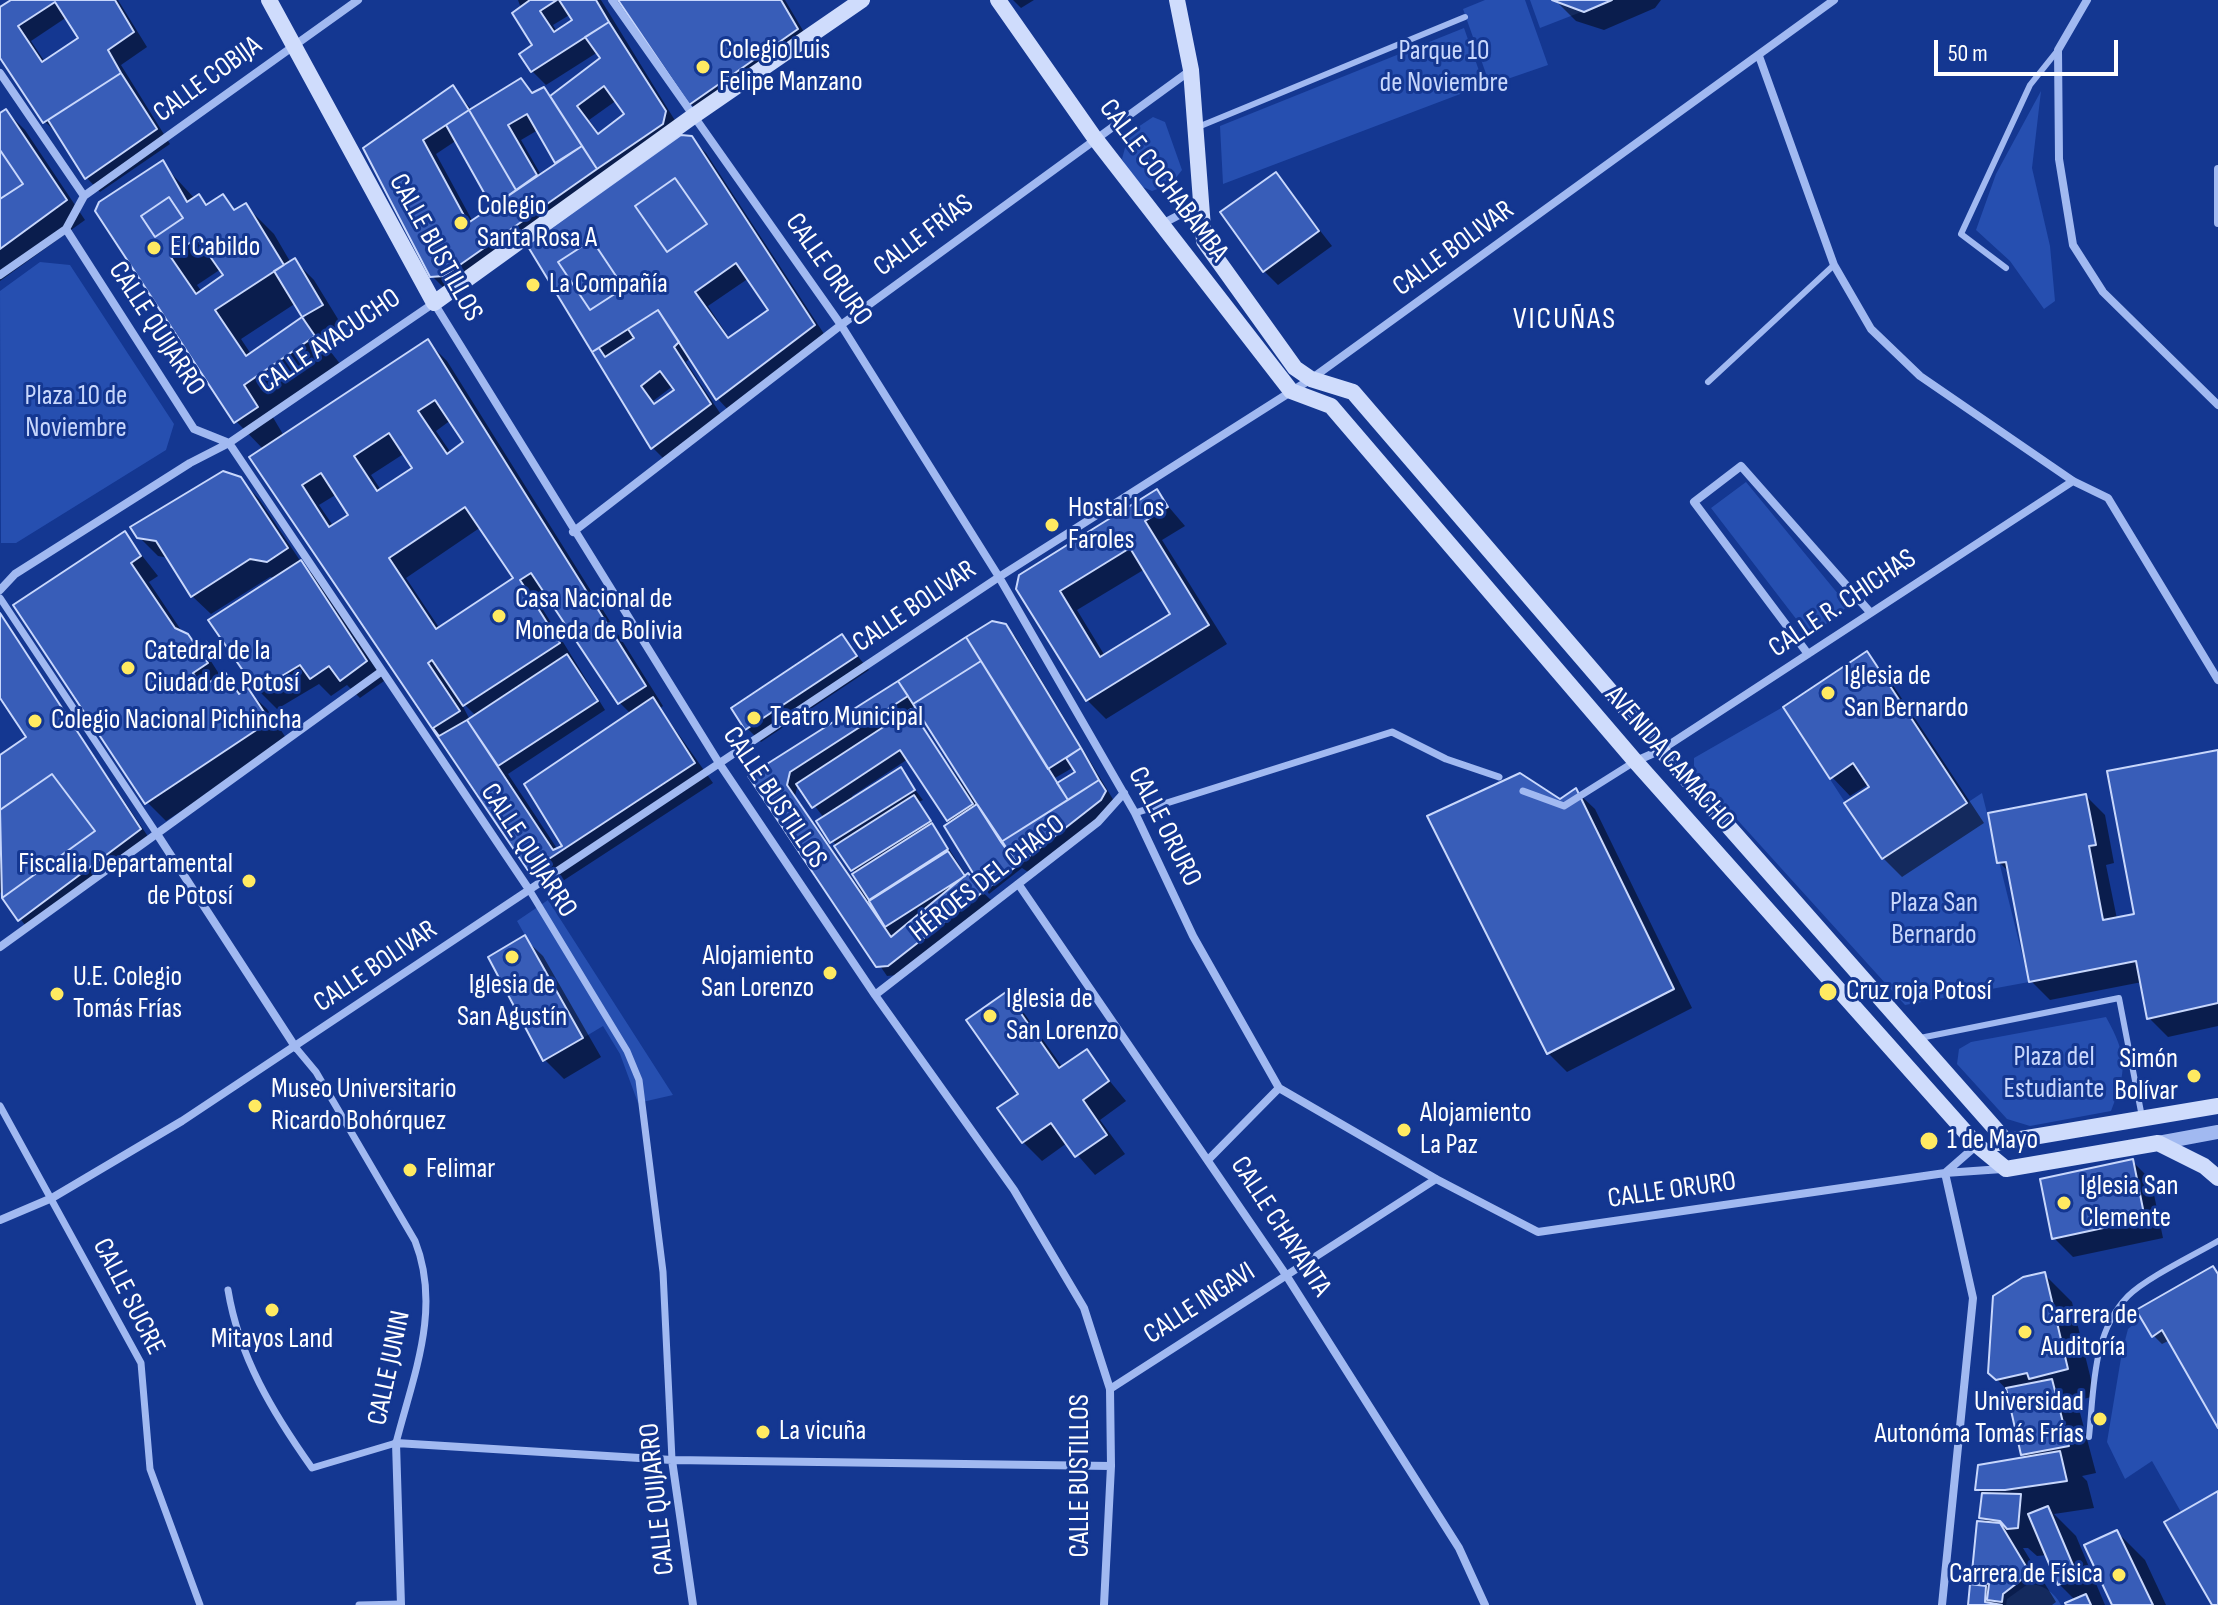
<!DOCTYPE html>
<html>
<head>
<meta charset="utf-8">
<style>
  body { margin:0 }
  #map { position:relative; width:2218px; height:1605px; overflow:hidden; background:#143791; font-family:"Sofia Sans Condensed",sans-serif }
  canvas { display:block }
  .scale { position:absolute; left:1934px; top:40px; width:184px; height:36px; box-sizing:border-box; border:4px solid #fff; border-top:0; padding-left:10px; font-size:24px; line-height:28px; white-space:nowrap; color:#fff; -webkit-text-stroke:6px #143791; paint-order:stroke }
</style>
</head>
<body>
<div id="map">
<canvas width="2218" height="1605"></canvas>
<div class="scale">50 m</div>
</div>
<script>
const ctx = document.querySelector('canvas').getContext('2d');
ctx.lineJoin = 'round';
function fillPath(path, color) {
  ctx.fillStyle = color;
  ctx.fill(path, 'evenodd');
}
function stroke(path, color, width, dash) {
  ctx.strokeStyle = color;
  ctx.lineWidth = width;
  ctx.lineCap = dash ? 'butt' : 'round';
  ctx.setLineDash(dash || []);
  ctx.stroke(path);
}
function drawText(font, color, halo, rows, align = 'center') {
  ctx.font = font + ' "Sofia Sans Condensed",sans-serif';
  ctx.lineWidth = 6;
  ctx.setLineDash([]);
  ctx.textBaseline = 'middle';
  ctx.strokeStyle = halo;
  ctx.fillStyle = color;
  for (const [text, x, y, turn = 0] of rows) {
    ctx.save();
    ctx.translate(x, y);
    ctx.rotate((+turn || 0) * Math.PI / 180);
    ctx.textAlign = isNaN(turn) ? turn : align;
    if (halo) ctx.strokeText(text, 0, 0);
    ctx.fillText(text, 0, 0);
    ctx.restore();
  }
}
fillPath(new Path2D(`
  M1485,0H1525L1548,65L1490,85L1463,9Z
  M1530,0H1612L1540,28Z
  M1464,28L1484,85L1223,184L1220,126Z
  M2041,91L2032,168L2050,246L2055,301L2044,309L2010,261L1976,230L1996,174Z
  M1153,117L1165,122L1182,170L1171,184L1152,191L1136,184L1122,159L1129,133Z
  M40,262L70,265L174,424L166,450L16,543H1L0,291Z
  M1746,482L1848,606L1810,637L1711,508Z
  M1783,707L1882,859L1982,793L2029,982L1905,1005L1694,772V758Z
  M548,900L673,1095L638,1103L620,1054L603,1026L583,1038L517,921Z
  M2106,1017C2128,1057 2127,1070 2111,1111L2030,1126L2007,1119L1957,1064L1959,1049L1971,1042Z
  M2141,1317L2151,1336L2162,1330L2218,1428V1491L2181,1512L2152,1461L2125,1479L2107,1442L2122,1352L2128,1329Z
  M2028,1584C2043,1584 2054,1592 2061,1605H2006L2007,1599Z`), '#264fb0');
fillPath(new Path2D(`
  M15,0H118L147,47L121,65L170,144L100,192L87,178L60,135L45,122L0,54V10ZM67,17L81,39L45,62L31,41Z
  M518,0H601L679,127L676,141L691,138L706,153L828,340L731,413L718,399L691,357L686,362L724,419L667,462L653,448L529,245L550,231L446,290L432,276L366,149L453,87L472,110L521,80L535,94L543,90L552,98L602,58L598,52L546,85L532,71L535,46ZM571,14L575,21L557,32L553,25ZM617,100L627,115L600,135L589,120ZM538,130L558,163L541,175L521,140ZM457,140L494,207L473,222L436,154ZM749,278L771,310L730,339L708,306ZM673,386L677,390L656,405L653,401Z
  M621,0H785L811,44L704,117L690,103Z
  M1013,0H1034L1021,8Z
  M1555,0H1661L1655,8L1604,30L1576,21Z
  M6,111L25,130L85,220L0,281V115Z
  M162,163L195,199L199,196L209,206L222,197L236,211L246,206L274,234L291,263L295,261L314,280L341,324L319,337L341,365L271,414L284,436L428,342L447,361L663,706L660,708L713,783L549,890L530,871L433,727L264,450L236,421L98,211ZM221,269L225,276L202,292L197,285ZM296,303L305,318L251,354L241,339ZM451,420L466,443L451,453L436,431ZM405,453L414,468L381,490L371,475ZM337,494L351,515L334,527L319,505ZM481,527L516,579L440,629L406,578ZM547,593L619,702L631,714L565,846L558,850L508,774L605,710L537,600ZM459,699L476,716L470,720Z
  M1276,174L1332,246L1278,285L1264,271Z
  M240,479L259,499L303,565L320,581L384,681L360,698L347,685L331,696L319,684L277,709L258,690L276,578L270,577L211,614L192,596L169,558L158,556L139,537Z
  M1156,492L1185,526L1162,540L1227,644L1106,719L1087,700L1021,576ZM1145,569L1173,615L1105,656L1077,610Z
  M125,534L158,576L149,582L183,633L207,655L221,677L224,675L243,694L248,691L267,709L288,741L166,821L147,802Z
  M0,615L149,838L28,929L0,892V758L29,738L0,699Z
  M1005,626L1015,636L1114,801L1110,809L1028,872L1022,868L989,894L946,827L951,823L908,759L852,796L854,799L900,770L923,800L919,802L967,877L992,901L897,975L887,976L751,777ZM916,705L987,818L909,710ZM1074,767L1078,773L1059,784L1055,778ZM798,784L824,818L819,821L856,874L861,886L859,888L795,796Z
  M842,637L869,670L761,742L747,728Z
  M1866,654L1885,673L1984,823L1902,877L1883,858L1847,804L1872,788L1869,784L1850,796L1832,777Z
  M2218,752V1026L2168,1037L2149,1018L2142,982L2050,1000L2031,981L2011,874L1999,862L2086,796L2105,815L2114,863L2106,865L2117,919L2136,915Z
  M1576,791L1595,809L1692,1008L1567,1072L1548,1053L1560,801Z
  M524,938L543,956L601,1057L564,1079L545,1060L491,958Z
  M1005,994L1024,1013L1063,1068L1086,1052L1126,1101L1100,1120L1125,1154L1095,1175L1067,1143L1042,1161L1023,1142L1021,1095Z
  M2132,1161L2151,1180L2163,1238L2073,1257L2054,1238Z
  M2213,1268L2218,1273V1424L2170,1340L2162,1344L2153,1335Z
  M2044,1274L2072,1302L2095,1396L2072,1402L2079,1409L2096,1473L2082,1476L2087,1481L2094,1508L2054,1514L2076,1536L2105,1605H2068L2076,1601L2059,1584L2047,1555L2037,1556L2028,1548H2023L2056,1602L2052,1605H1970L1978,1587L1973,1581L1987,1524L1981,1518L1983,1495L1977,1489L2028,1459L2023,1454L2008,1391L1990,1372Z
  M2117,1532L2145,1560L2166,1605H2115Z`), '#0007');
const building = new Path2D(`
  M11,0H115L134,32L108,50L121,73L43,123L0,58V7ZM55,2L78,38L42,62L18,26Z
  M530,0H557L540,11L554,32L572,20L559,0H596L609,22L531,72L519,54L532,45L512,13Z
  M618,0H781L798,29L689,105Z
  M1552,0H1612L1584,12Z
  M609,22L666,111L663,124L597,169L550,96L600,58L585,37ZM604,86L624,114L598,134L577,106Z
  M121,73L157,129L85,179L48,120Z
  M521,78L532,93L544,87L582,146L555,163L527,114L508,125L537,175L516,190L469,110Z
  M453,85L469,110L423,140L468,223L582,146L597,169L444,276L430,277L363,148Z
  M6,109L67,200L0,249V199L23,184L0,150V113Z
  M469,110L516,190L492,207L446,125Z
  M681,135L692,136L815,325L716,400L658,310L592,352L527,245ZM675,178L707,224L667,252L635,206ZM592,240L624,288L590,310L558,262ZM736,263L768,310L728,338L695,292Z
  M0,150L23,184L0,199Z
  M163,160L187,202L199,194L206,205L223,194L234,210L246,203L284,265L215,310L246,356L302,317L315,336L244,385L258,407L234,423L95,211L99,202ZM169,197L183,218L155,237L141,216ZM197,238L223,275L196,294L170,256Z
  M1276,172L1319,231L1263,272L1220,212Z
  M675,178L707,224L667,252L635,206Z
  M169,197L183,218L155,237L141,216Z
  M592,240L624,288L590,310L558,262Z
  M295,258L323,305L302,317L274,271Z
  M658,310L679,342L674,347L711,404L651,449L592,352L599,348L605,357L634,338L628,329ZM660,371L674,390L654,404L641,386Z
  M428,339L646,686L618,704L531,573L520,580L560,643L463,706L432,660L428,663L460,711L433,728L439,736L467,720L553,850L562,846L524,784L653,697L695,763L529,872L249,457ZM435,400L463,442L447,454L418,411ZM389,433L412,468L377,491L354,456ZM321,473L348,515L329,527L302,485ZM465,507L513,578L436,629L389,558Z
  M223,471L241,477L288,548L267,562L250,559L191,597L156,541L137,538L130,527Z
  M1157,489L1168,507L1145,521L1209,625L1086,701L1016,589L1019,575ZM1130,548L1170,614L1100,657L1060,591Z
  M125,531L141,556L131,563L175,628L188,634L208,663L193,673L202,687L225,672L239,694L248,688L270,721L145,804L13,605Z
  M301,560L367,661L340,681L329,666L310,679L300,665L257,691L208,620Z
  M0,613L141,829L18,921L2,898L95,831L52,774L0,810V755L26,737L0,698Z
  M992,621L1006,624L1081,748L1048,769L966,637Z
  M842,634L857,656L745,730L731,708Z
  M966,637L981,661L913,704L898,681Z
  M1867,651L1967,803L1882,859L1844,803L1869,787L1853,763L1830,779L1783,707Z
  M567,654L598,701L498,766L467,720Z
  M981,661L1068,800L1001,842L913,704Z
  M898,681L908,696L790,772L787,785L891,937L968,873L984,891L888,966L876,967L748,776Z
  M911,709L973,804L947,821L900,750L812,808L796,784Z
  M1081,748L1099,780L1068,800L1057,783L1075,772L1066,758Z
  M2218,750V1003L2147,1019L2136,961L2029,982L2006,862L1997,863L1988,813L2086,794L2096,845L2089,846L2103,920L2134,914L2107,771Z
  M901,767L915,790L830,843L816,821Z
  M1520,773L1560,799L1576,788L1674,989L1547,1054L1427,816Z
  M52,774L95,831L2,898L0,810Z
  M1099,780L1106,791L1101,800L1018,865L1001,842Z
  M914,795L931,821L851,871L834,846Z
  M977,804L1018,865L984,891L944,826Z
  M932,823L948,849L869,900L852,874Z
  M948,851L965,876L885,927L869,901Z
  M525,935L583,1038L543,1061L488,957Z
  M1006,992L1059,1068L1087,1049L1109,1081L1083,1100L1107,1135L1075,1157L1051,1123L1022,1143L997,1108L1018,1094L966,1020Z
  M2133,1159L2145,1219L2052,1239L2040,1179Z
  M2213,1266L2218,1274V1428L2162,1330L2152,1337L2136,1310Z
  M2045,1272L2068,1369L2029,1379L2027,1373L1996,1380L1988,1373L1993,1296L2023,1277Z
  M2052,1379L2069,1446L2021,1455L2006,1388Z
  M2060,1451L2067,1481L2005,1490H1975L1978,1465Z
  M2218,1491V1605H2212L2164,1522Z
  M1982,1493L2021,1494L2018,1528L2007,1529L2000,1521L1979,1518Z
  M2048,1506L2078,1577L2058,1585L2028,1514Z
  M1977,1521L2000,1523L2030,1573L2003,1594L2002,1602L1987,1600L1989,1584L1971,1582Z
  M2117,1530L2153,1605H2112L2084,1545Z
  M1970,1584L1986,1586L1985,1602L2002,1605H1968Z
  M2086,1594L2091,1605H2066L2065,1603Z`);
fillPath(building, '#385db8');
stroke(building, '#c8d7fc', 2);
stroke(new Path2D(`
  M1198,127L1465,17
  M2006,268L1961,234L2030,85L2058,50
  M1708,382L1834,265
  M1920,1038L2119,998L2142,1117
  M2089,1437C2094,1389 2092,1333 2128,1296C2146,1278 2194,1255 2218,1241`), '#a1b9f1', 6);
stroke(new Path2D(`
  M0,598L157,834
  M1523,791L1564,806L1634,762
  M1135,813L1392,732L1446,759L1499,777
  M530,891L627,1051L639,1080L663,1272L672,1460
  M0,1106L141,1363L150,1469L200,1605
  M228,1290C239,1357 273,1413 312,1468L396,1443C413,1376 442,1309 415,1241L316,1072L296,1048
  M359,1605L401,1604`), '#a1b9f1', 7);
stroke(new Path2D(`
  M612,0L841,325L999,577L1135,813L1193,936L1279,1088L1436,1179L1538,1232L1945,1173L2002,1169
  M2087,0L2058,50L2059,159L2073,245L2103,292L2218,405
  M1759,56L1834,265L1871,329L1920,376L2073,481L2108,498L2218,680
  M0,73L84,196
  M2218,169V223
  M1162,224L1200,204
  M66,229L194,429L229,443L530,891
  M0,275L66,229L84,196L358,0
  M573,532L841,325L1191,70
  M0,590L15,574L190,463L229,443L434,303L719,763L875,995L1014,1190L1084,1308L1110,1389L1111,1466L1104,1605
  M1808,654L1694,502L1741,466L1869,611
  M1636,761L1661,750L2073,481
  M157,834L296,1048
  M1019,885L1286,1275L1459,1548L1485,1605
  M0,947L382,671
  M875,995L1098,822L1124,793
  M1209,1159L1279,1088
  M1945,1173L1977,1145
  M0,1220L52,1198L182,1121L999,577L1311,379L1834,0
  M1110,1389L1436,1179
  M672,1460L693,1605
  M401,1605L396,1443L672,1460L1111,1466
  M1942,1605L1973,1298L1945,1173`), '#a1b9f1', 8);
stroke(new Path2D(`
  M2158,1143L2218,1132`), '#a1b9f1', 14);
stroke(new Path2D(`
  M269,0L434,303L692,117L862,0
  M998,0L1094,137L1291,391L1331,406L1635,761L1977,1145L2006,1169L2158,1143L2204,1166L2218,1178
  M1177,0L1191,70L1204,241L1295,368L1311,379L1353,392L1661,750L2007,1142
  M1997,1143L2218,1106`), '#cfdcfc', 16);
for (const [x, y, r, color] of [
  [703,67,8,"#ffea61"],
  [461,223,8,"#ffea61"],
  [154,248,8,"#ffea61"],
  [533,285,8,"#ffea61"],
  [1052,525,8,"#ffea61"],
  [499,616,8,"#ffea61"],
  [128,668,8,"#ffea61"],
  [1828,693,8,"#ffea61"],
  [754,718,8,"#ffea61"],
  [35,721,8,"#ffea61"],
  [249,881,8,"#ffea61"],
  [512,957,8,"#ffea61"],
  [830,973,8,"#ffea61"],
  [1828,992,10,"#ffea61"],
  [57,994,8,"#ffea61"],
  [990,1016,8,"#ffea61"],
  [2194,1076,8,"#ffea61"],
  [255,1106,8,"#ffea61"],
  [1404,1130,8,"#ffea61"],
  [1929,1141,10,"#ffea61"],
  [410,1170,8,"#ffea61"],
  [2064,1203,8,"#ffea61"],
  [272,1310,8,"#ffea61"],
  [2025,1332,8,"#ffea61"],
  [2100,1419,8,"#ffea61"],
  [763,1432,8,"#ffea61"],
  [2119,1575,8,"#ffea61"]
]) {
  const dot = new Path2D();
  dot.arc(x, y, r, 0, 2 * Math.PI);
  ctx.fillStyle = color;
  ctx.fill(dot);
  stroke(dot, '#143791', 3);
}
drawText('28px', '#fff', '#143791', [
  ["Colegio Luis",719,51],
  ["Felipe Manzano",719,83],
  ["Colegio",477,207],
  ["Santa Rosa A",477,239],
  ["El Cabildo",170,248],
  ["La Compañía",549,285],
  ["Hostal Los",1068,509],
  ["Faroles",1068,541],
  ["Casa Nacional de",515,600],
  ["Moneda de Bolivia",515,632],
  ["Catedral de la",144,652],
  ["Ciudad de Potosí",144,684],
  ["Iglesia de",1844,677],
  ["San Bernardo",1844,709],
  ["Teatro Municipal",770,718],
  ["Colegio Nacional Pichincha",51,721],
  ["Fiscalia Departamental",233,865,"right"],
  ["de Potosí",233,897,"right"],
  ["Alojamiento",814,957,"right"],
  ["San Lorenzo",814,989,"right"],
  ["U.E. Colegio",73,978],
  ["Tomás Frías",73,1010],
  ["Iglesia de",512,986,"center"],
  ["San Agustín",512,1018,"center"],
  ["Cruz roja Potosí",1846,992],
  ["Iglesia de",1006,1000],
  ["San Lorenzo",1006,1032],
  ["Simón",2178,1060,"right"],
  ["Bolívar",2178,1092,"right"],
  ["Museo Universitario",271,1090],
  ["Ricardo Bohórquez",271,1122],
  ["Alojamiento",1420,1114],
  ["La Paz",1420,1146],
  ["1 de Mayo",1947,1141],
  ["Felimar",426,1170],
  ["Iglesia San",2080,1187],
  ["Clemente",2080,1219],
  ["Carrera de",2041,1316],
  ["Auditoría",2041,1348],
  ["Mitayos Land",272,1340,"center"],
  ["Universidad",2084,1403,"right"],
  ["Autonóma Tomás Frías",2084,1435,"right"],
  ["La vicuña",779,1432],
  ["Carrera de Física",2103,1575,"right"]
], 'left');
drawText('28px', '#c8d7fc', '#143791', [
  ["Parque 10",1444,52],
  ["de Noviembre",1444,84],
  ["Plaza 10 de",76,397],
  ["Noviembre",76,429],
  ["Plaza San",1934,904],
  ["Bernardo",1934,936],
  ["Plaza del",2054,1058],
  ["Estudiante",2054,1090]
]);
drawText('28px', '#fff', '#143791', [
  ["CALLE COBIJA",208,80,-36],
  ["CALLE COCHABAMBA",1163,181,53],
  ["CALLE FRÍAS",924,236,-37],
  ["CALLE BUSTILLOS",435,248,61],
  ["CALLE BOLIVAR",1454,249,-36],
  ["CALLE ORURO",828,270,55],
  ["CALLE QUIJARRO",156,329,57],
  ["CALLE AYACUCHO",330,342,-34],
  ["CALLE R. CHICHAS",1843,604,-34],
  ["CALLE BOLIVAR",915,607,-34],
  ["AVENIDA CAMACHO",1669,759,49],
  ["CALLE BUSTILLOS",774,798,56],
  ["CALLE ORURO",1164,827,63],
  ["CALLE QUIJARRO",528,851,57],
  ["HÉROES DEL CHACO",988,879,-38],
  ["CALLE BOLIVAR",376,967,-34],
  ["CALLE ORURO",1672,1191,-8],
  ["CALLE CHAYANTA",1280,1227,57],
  ["CALLE SUCRE",128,1297,63],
  ["CALLE INGAVI",1200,1304,-33],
  ["CALLE JUNIN",390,1368,-78],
  ["CALLE BUSTILLOS",1081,1476,-90],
  ["CALLE QUIJARRO",658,1499,-96]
]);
ctx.letterSpacing = '2px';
drawText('30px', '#fff', '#143791', [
  ["VICUÑAS",1565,320]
]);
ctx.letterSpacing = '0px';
</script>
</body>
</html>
